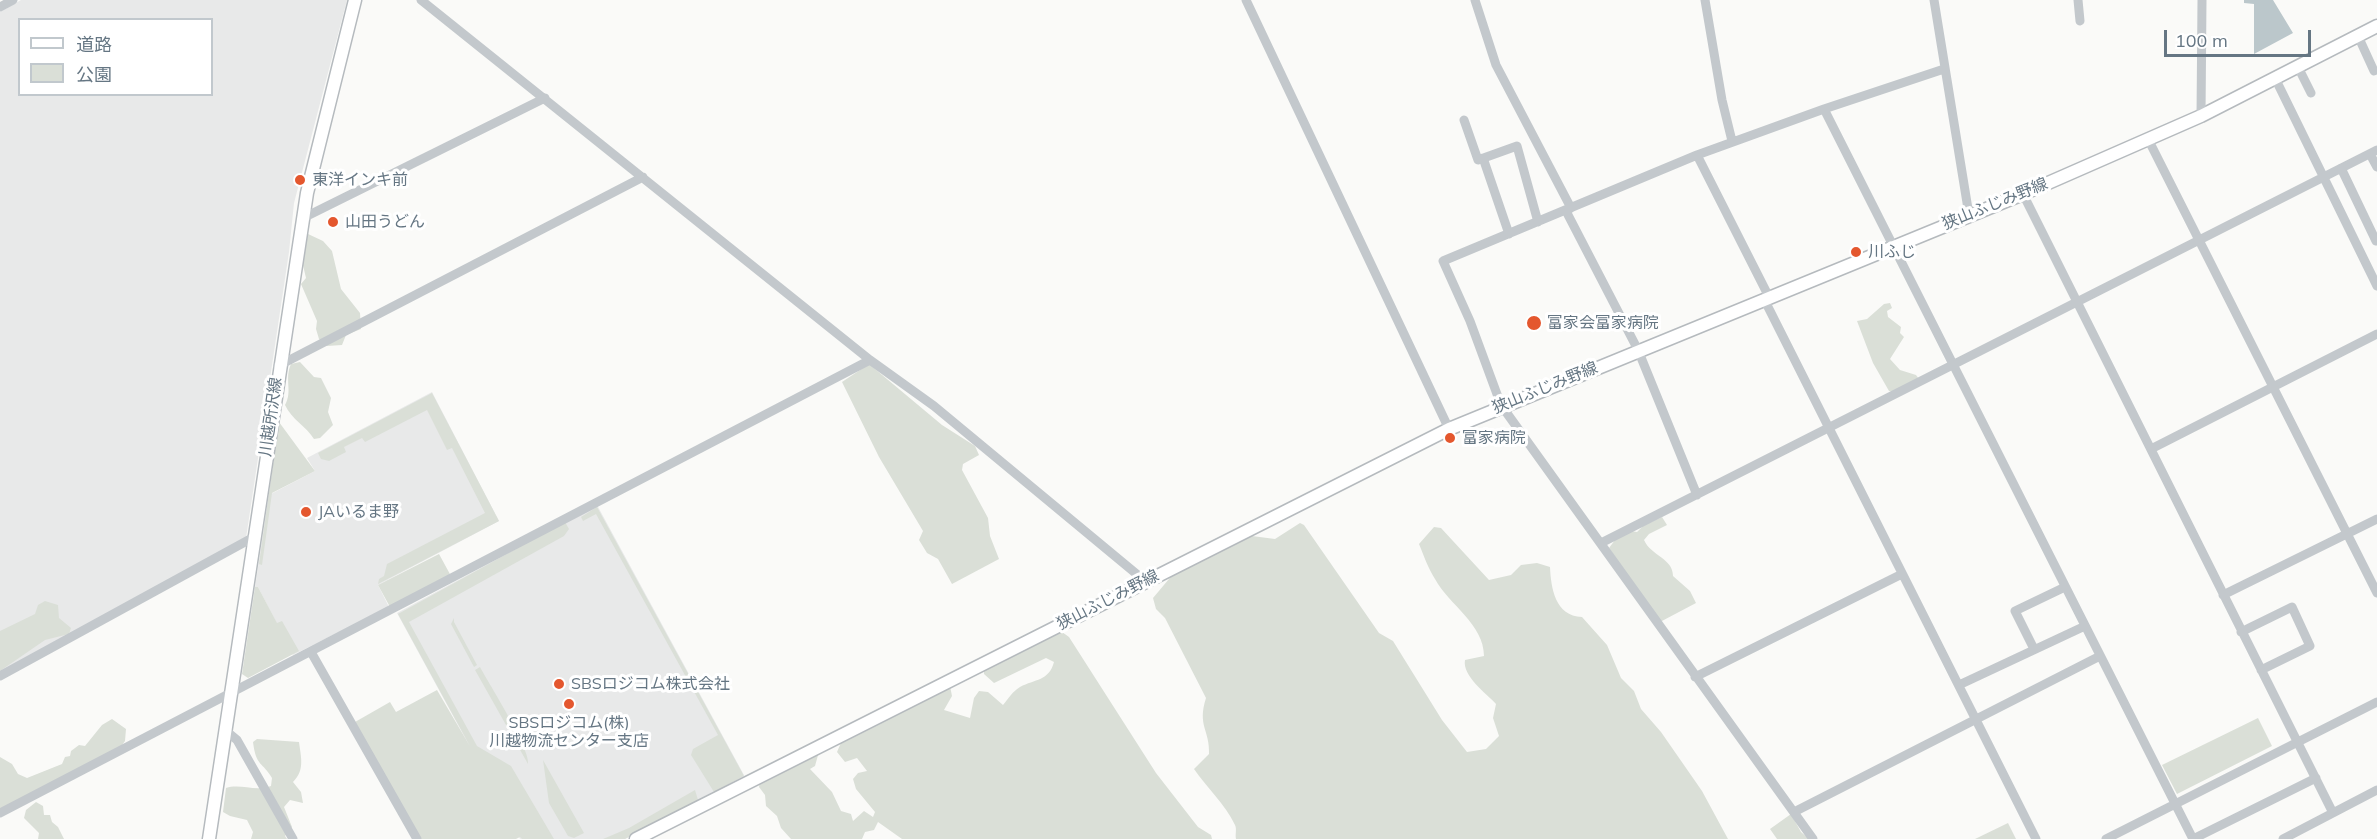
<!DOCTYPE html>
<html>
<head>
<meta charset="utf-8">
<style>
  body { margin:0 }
  #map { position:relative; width:2377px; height:839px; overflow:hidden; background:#fafaf8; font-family:Mulish,"Noto Sans JP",sans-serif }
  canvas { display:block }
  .legend { position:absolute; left:18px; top:18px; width:195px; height:78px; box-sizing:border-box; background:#fff; border:2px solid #c1c8cd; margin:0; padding:8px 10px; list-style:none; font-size:18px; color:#657683 }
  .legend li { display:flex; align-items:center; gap:12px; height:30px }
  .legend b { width:30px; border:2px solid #c1c8cd }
  .scale { position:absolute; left:2164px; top:30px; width:147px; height:27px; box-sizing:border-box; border:3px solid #657683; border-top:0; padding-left:8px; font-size:18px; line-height:21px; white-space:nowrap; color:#657683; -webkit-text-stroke:4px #fff; paint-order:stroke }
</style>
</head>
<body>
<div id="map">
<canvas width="2377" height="839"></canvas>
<ul class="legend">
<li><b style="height:8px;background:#fff"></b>道路</li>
<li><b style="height:16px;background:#dadfd7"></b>公園</li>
</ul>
<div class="scale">100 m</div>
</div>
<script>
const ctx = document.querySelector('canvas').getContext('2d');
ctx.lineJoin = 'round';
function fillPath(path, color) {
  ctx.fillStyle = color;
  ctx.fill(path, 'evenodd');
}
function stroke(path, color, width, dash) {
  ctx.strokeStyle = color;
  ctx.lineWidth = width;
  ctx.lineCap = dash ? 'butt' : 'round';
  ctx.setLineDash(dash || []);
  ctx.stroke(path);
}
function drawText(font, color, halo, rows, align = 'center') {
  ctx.font = font + ' Mulish,"Noto Sans JP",sans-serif';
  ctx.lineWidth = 6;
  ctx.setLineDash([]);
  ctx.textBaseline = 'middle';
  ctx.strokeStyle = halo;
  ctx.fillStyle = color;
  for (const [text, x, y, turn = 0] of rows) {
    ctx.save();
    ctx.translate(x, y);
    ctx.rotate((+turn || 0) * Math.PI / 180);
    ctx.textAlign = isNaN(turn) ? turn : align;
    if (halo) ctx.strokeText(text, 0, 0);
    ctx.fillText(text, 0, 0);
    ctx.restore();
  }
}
fillPath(new Path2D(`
  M21,0H347L294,203L289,252L246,538L0,672V12ZM20,20H212V94H20Z
  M432,392L499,521L378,585L389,607L293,655L258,587H255L269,495L315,471L307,458Z
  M597,505L744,775L625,839H520L397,613Z`), '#e8e9e9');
fillPath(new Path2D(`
  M308,234L323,241L332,251L341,289L360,313L361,329L346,335L342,345L327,346L319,339L316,329L317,321L301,284L306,278L301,257Z
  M1890,303L1892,308L1887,311L1888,317L1901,327L1900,333L1904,337L1890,359L1900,370L1916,375L1919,379L1894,392L1889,391L1873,363L1857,321L1867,319L1884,304Z
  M300,362L314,377L321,378L331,398L328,412L333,425L320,438L314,439C306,426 292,420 285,405C293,391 284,379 291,364Z
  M869,364L942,425L975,446L979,455L963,464L962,470L988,518L990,536L999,559L952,584L938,559L927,553L919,540L923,531L879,457L842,382Z
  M432,393L499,521L378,584L379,579L384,576L387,564L485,513L452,448L447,450L427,410L365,442L362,438L344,447L346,452L329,461L321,459L318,453Z
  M279,422L315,471L272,493L262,565L259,564Z
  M597,507L744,776L714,792L691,755L693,749L718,735L596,514L583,521L581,517Z
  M1662,517L1667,525L1649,534L1644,540C1651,556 1673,558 1673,576L1690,591L1696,603L1660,622L1609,548L1615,540L1631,531L1637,532L1643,526Z
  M565,522L569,529L564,536L409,622L477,746L511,766L554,839H522L520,837L516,839H421L355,722L390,702L396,712L437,690L471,748L398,614Z
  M1300,523L1304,525L1379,633L1393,641L1442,720L1467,752L1486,749L1499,736L1493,718L1496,704C1486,693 1462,676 1465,660L1484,656C1484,624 1449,605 1435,579C1428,568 1424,556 1419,544L1434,527L1441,528L1489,580L1511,575L1521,565L1537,563L1550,567C1551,588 1555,616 1582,617L1607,645L1621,678L1634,691L1641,709L1661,732L1702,791L1728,839H1236C1235,834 1237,829 1235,825C1225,804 1207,788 1194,769L1209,754C1210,730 1197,726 1206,698L1165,618L1156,609L1153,598L1174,573L1215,552L1252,536L1275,539Z
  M439,554L451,576L390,607L378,585Z
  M255,587H258L277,623L282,621L299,651L248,678L242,674Z
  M45,601L58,605L59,618L71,628L69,634L45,640L0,671V631L35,614L38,605Z
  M454,618V622L477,665L474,667L451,624Z
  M1062,632L1069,637L1156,773L1198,827L1211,835L1212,839H902L878,822L874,830L865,832L862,839H791L781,828L777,816L766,806L765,795L759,787L760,780L786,765L796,766L801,758L820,748L815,766L810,769L832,792L841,811L851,814L853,821L864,811L873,817L875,812L856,789L853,779L858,773L867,771L857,758L845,762L837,752L843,738L950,686L952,696L944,710L970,718L974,698L979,691L988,692L1003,705C1008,699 1013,691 1020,687C1035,679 1049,681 1054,662L1046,658L994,683L984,674V669L1051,634Z
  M480,667C489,684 531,750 528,764L475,670Z
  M2258,718L2272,746L2177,794L2162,765Z
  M112,719L126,729L125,741L120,748L0,810V757L12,764L18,774L27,778L62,764L65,757L70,756L71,751L79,745L85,746L102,725Z
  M257,739L299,742C301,758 305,770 293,782L301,792L303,803L290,800L284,807L292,827L285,836L287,839H251L253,832L247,820L230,816L223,812L226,788C240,783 255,792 271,786L272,778C263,762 256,767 253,742Z
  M543,760L584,833L574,838L568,836L549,803Z
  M695,790L698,800L625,839H603L629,828Z
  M36,802L43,806L44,815H50L52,822L58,827L64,839H38L39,833L24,818L26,810Z
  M1791,814L1801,832L1809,839H1777L1770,829Z
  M2008,823L2016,839H1975Z`), '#dadfd7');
fillPath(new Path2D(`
  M2244,0H2273L2293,33L2254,54V4L2244,3Z`), '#bbc7cb');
const major = new Path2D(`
  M209,839L307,193L355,0
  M636,839L1449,429L2023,194L2201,116L2377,26`);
stroke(major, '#b5babe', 15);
stroke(new Path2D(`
  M421,0L870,360L934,406L1145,581
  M1246,0L1449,429
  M1475,0L1496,65L1571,208
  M1705,0L1722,100L1732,141
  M1934,0L1969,215
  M2078,0L2080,21
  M0,7L13,0
  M2358,36L2374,71
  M2298,67L2311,93
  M2275,78L2377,286
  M1824,109L1944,69
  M2201,116L2202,0
  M1464,120L1478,160L1517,146L1538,222
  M2148,139L2377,593
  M2370,154L2377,167
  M1697,155L1769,297
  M1483,158L1509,234
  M2341,168L2376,241
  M2023,194L2333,813
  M1566,211L1638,350L1697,495
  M303,218L545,98
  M1764,299L2036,839
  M278,366L643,177
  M2151,449L2377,334
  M1601,543L2377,150
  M2223,595L2377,519
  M2241,632L2292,607L2310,646L2261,670
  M2034,649L2015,611L2065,587
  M311,652L417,839
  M0,676L254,537
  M1695,677L1902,574
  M1959,685L2085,626
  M225,730L237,740L293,839
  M1794,812L2100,656
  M0,813L870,360
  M1813,839L1501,405L1470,321L1443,261L1697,155L1824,109L2193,839
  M2106,839L2377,702
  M2193,839L2316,778
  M2283,839L2377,790`), '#c3c8cc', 9);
stroke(major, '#fff', 12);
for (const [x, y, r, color] of [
  [300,180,6,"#e4572e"],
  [333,222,6,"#e4572e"],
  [1856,252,6,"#e4572e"],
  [1534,323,8,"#e4572e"],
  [1450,438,6,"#e4572e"],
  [306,512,6,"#e4572e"],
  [559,684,6,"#e4572e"],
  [569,704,6,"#e4572e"]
]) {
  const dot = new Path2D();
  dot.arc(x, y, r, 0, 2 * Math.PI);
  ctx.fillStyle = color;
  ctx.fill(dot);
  stroke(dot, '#fff', 2);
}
drawText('16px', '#657683', '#fff', [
  ["東洋インキ前",312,180],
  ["山田うどん",345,222],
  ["川ふじ",1868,252],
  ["富家会富家病院",1547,323],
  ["富家病院",1462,438],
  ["JAいるま野",318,512],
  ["SBSロジコム株式会社",571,684],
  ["SBSロジコム(株)",569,723,"center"],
  ["川越物流センター支店",569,741,"center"]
], 'left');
drawText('16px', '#657683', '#fff', [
  ["狭山ふじみ野線",1995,204,-22],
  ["狭山ふじみ野線",1545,388,-22],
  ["川越所沢線",271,417,-82],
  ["狭山ふじみ野線",1108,600,-27]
]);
</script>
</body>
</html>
